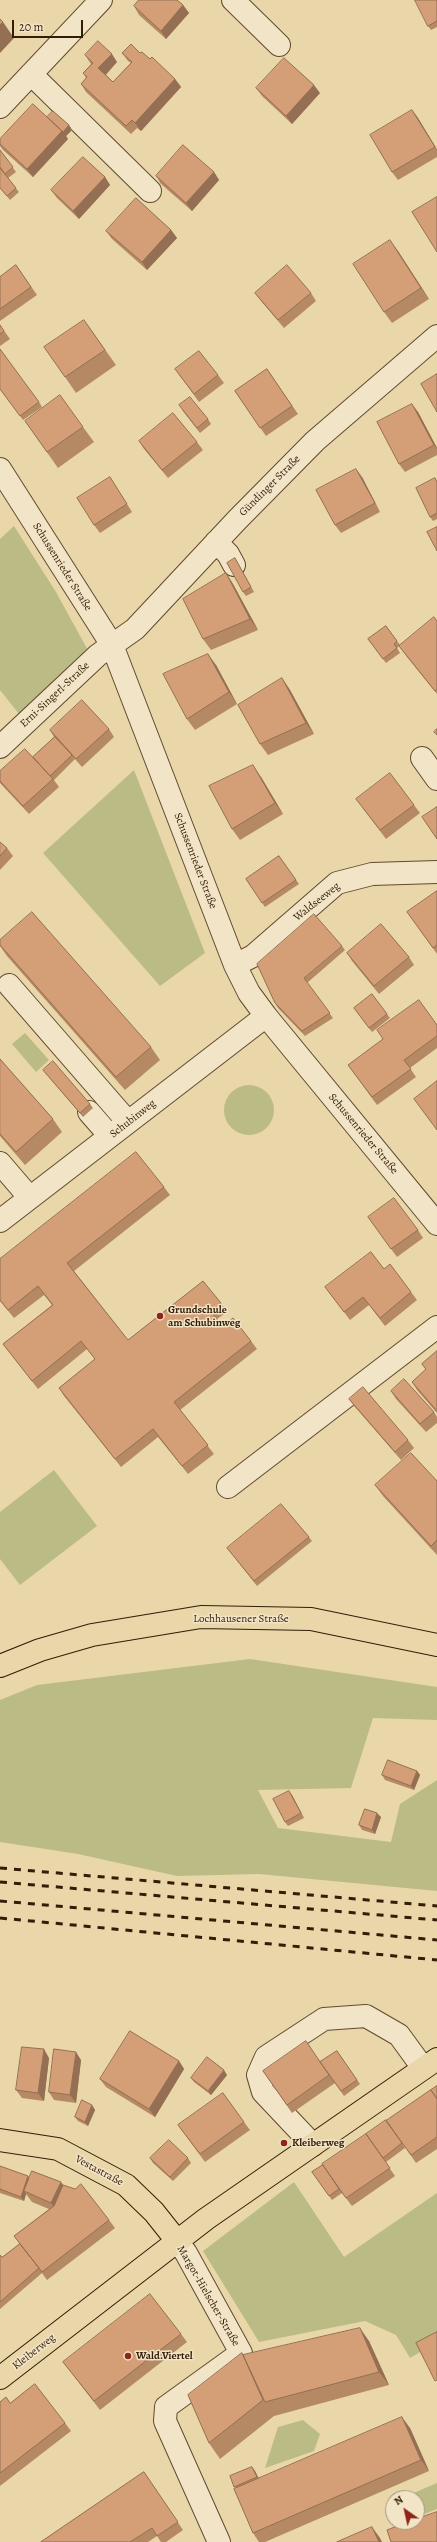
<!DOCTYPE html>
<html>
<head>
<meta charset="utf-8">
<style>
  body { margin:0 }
  #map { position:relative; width:437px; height:2542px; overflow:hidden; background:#e9d6a9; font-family:Alegreya,serif }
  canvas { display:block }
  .north { position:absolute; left:385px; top:2490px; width:40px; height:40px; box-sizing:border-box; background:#f1e4c7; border:1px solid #a5947a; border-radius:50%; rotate:326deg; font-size:11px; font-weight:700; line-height:16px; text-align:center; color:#341c07 }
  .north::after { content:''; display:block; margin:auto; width:14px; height:18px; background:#8f2418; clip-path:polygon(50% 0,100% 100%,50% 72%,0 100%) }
  .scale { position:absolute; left:12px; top:20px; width:71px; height:18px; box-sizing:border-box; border:2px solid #341c07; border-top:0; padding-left:5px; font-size:12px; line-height:14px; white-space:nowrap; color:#341c07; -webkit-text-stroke:3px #f1e4c7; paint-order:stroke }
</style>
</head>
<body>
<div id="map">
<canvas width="437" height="2542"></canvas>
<div class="north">N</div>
<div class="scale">20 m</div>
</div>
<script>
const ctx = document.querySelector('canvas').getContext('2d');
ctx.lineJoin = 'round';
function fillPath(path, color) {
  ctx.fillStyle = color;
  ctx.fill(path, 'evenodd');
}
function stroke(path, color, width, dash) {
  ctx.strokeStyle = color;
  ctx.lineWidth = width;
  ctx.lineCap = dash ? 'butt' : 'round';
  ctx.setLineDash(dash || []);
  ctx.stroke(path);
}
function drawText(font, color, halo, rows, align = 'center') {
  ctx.font = font + ' Alegreya,serif';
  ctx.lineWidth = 3;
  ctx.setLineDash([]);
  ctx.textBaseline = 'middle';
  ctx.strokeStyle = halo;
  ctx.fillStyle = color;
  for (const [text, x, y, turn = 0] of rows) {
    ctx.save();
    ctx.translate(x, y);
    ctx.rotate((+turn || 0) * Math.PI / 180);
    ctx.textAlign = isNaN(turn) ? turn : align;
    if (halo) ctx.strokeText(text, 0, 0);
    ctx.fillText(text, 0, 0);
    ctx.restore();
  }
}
fillPath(new Path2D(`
  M14,526L56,592L90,654L19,714L0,690V539Z
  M134,770L205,953L160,986L43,853Z
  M25,1033L49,1060L36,1072L12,1044Z
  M224 1110a25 25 0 1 1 50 0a25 25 0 1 1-50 0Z
  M54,1470L97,1526L20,1585L0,1559V1512Z
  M250,1659L437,1687V1720L373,1718L351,1788L258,1790L278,1828L391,1842L400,1804L437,1780V1891L259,1874L177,1876L78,1854L0,1842V1700L37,1685Z
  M294,2182L344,2257L437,2193V2342L410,2358L396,2335L365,2321L259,2342L203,2251Z
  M303,2420L320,2434L314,2451L265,2468L278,2427Z
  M437,2483V2509L417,2517V2498H402Z`), '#bbbc85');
const minor = new Path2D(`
  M233,0L279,45
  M31,74L150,191
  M0,107L101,0
  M0,469L112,645L235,965L249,993L266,1016L437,1224
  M216,542L228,554L234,565
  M0,747L98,655L135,629L237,520L315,441L437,336
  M422,758L437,779
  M235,965L253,956L337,883L372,874L437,872
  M9,985L128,1122
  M89,1112L110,1136
  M0,1163L30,1198
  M0,1221L266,1016
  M228,1487L437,1327
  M313,2145L263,2092L258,2075L266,2057L324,2019L366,2016L399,2035L423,2068
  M177,2241L186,2253L241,2353L166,2407L165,2421L219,2542`);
const major = new Path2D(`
  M0,1666L40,1650L92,1635L201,1617L311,1619L437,1645
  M0,2140L58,2149L126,2185L154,2212L177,2241
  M0,2378L206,2219L437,2059`);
stroke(minor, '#614a30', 24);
stroke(major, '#341c07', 24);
stroke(minor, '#f1e4c7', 22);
stroke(major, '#e9d6a9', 22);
stroke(new Path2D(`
  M0,1868L437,1906
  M0,1882L437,1920
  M0,1901L437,1940
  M0,1918L437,1960`), '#341c07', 3, [7, 7]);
fillPath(new Path2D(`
  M437,0V27L431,30L428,26Z
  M183,5L189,13L166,39L139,15L134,6Z
  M122,53H140L150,59L175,79L181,87L141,131L137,128L131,134L86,92L81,84L86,78L83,73L91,64L85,55L117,62L106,75L113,82L131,63L128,61Z
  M256,88L320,93L292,124L262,96Z
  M412,110L418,118L437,149V157L398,180L392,172Z
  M47,117L69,125L72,130L66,136L68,139L33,177L3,150L0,146V139Z
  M0,150L16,172L8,178L0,167Z
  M0,168L19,192L10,200L0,188Z
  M214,172L219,180L192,211L161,184L156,176Z
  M105,177L110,185L79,219L57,198L51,190Z
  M171,230L177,238L147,270L112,239L106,231Z
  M398,251L429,299L392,323L384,312Z
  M16,265L37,295L0,321V277Z
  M255,293H311L316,301L284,328L261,301Z
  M84,320L116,365L76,393L65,377Z
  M0,325L10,339L0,346Z
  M175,369L218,375L224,383L199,402Z
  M267,369L298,414L266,436L235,391Z
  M0,389L39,402L42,407L23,420Z
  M182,410L208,419L211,424L200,433Z
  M418,412L437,448V455L405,472L399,464Z
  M25,421L83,427L94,442L58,468Z
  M139,441L197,442L203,450L168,478L144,449Z
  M110,477L132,512L100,533L94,525Z
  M362,477L380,512L341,533L335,525Z
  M435,478L437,481V519L433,521L430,517Z
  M235,558L254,592L246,596L243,592Z
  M226,573L233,584L258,630L211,650L203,639Z
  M437,621V694L407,657L399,646L397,648L400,653L386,663L368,639L386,626L400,645Z
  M216,665L237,704L195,730L187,719Z
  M282,678L290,690L314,734L268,755L260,744Z
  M109,729L114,737L82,767L75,759L54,780L59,787L29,814L0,783V771L33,757L54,737L50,730Z
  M261,777L283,814L240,840L232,829Z
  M414,805L420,813L386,839L362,807Z
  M0,842L7,848L13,856L0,870Z
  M279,856L299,884L265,907L246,879Z
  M437,891V954L413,920Z
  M0,940L151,1047L160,1060L125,1090L7,956L0,946Z
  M342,946L345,950L307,983L333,1018L305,1036L278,1008L275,1003Z
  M347,953L409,957L414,965L379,994L352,961Z
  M372,994L390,1018L372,1032L354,1008Z
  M437,1025V1048L410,1068L416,1077L377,1105L348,1065Z
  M0,1059L53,1119L62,1132L25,1165L0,1136Z
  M43,1070L90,1104L93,1108L83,1117L46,1074Z
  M164,1187L170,1195L74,1271L128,1340L221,1303L227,1312L217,1319L223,1326L251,1341L257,1349L180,1410L214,1454L188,1474L158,1437L121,1467L64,1396L59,1388L95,1359L87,1349L38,1389L3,1344L52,1305L44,1295L14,1318L0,1301V1259Z
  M368,1217L418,1230L423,1238L397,1257Z
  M384,1269L411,1292L417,1300L385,1326L369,1305L350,1320L325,1287Z
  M437,1351V1413L417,1390L412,1382L426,1370L422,1364Z
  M391,1391L434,1412L437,1417V1423L426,1432L396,1399Z
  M349,1399L408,1440L414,1448L401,1460L355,1407Z
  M437,1481V1555L383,1496L375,1485Z
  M309,1537L312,1541L257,1586L227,1548Z
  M417,1771L420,1775L414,1790L385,1780L382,1775Z
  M292,1795L304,1818L288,1826L285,1822Z
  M381,1817L375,1834L362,1830L359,1825Z
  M337,2051L360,2084L344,2096L324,2067L335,2083L292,2113L263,2071L320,2062Z
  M49,2058L44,2101L22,2098L16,2090Z
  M81,2060L76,2103L54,2100L49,2092Z
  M179,2061L184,2069L155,2117L106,2087L100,2079Z
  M227,2075L211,2095L194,2082L191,2078Z
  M437,2086V2149L416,2163L401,2141L405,2148L386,2162L377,2150L395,2176L352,2206L342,2193L332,2200L312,2172Z
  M92,2105L95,2110L88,2126L78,2121L75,2117Z
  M244,2122L250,2130L205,2162L178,2125Z
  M150,2158H188L191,2163L173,2181L153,2163Z
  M0,2166L29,2178L63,2185L109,2220L115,2228L47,2280L42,2273L0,2309V2255L2,2257L20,2244L14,2236L49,2209L32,2202L26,2194L24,2201L0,2193Z
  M181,2334L187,2342L100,2410L63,2362Z
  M369,2341L389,2385L274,2416L220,2459L209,2443L242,2353L243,2355Z
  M0,2402L10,2403L65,2423L71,2431L0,2486Z
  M410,2428L429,2471L265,2542H259L253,2533L236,2488L234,2487L252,2467L255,2471L259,2479Z
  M144,2472L183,2530L166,2542H161L157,2536L148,2542H41Z`), '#b68965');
fillPath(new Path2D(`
  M183,5L189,13L166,39L161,31Z
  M3,22L14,38L0,53V25Z
  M112,54L117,62L104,76L98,68Z
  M175,79L181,87L141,131L135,123Z
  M314,85L320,93L292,124L286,116Z
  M412,110L418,118L437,150L435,147Z
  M69,125L72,130L66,136L68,139L33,177L27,169L62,131Z
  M214,172L219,180L192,211L186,203Z
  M105,177L110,185L79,219L73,211Z
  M171,230L177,238L147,270L142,262Z
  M390,240L398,251L429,299L421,288Z
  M412,404L418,412L437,448V449L434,445Z
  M356,469L362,477L380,512L375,503Z
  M226,573L233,584L258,630L250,619Z
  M208,654L216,665L237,704L229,692Z
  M282,678L290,690L314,734L306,723Z
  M253,765L261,777L283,814L275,803Z
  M417,1771L420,1775L414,1790L411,1786Z
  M289,1791L292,1795L304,1818L301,1813Z
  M377,1813L381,1817L375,1834L372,1830Z
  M44,2049L49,2058L44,2101L38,2093Z
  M76,2052L81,2060L76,2103L70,2095Z
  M179,2061L184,2069L155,2117L149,2109Z
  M224,2070L227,2075L211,2095L208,2091Z
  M92,2105L95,2110L88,2126L85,2122Z
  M28,2176L31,2181L24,2191L26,2194L24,2201L21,2197Z
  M61,2182L69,2193L59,2214L51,2203Z
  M360,2328L369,2341L389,2385L379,2372Z
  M402,2417L410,2428L429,2471L421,2460Z
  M252,2467L255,2471L260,2481L257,2477Z
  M372,2527L380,2538L382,2542H379Z`), '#946f53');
const building = new Path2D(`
  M139,0H177L183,5L161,31L134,6Z
  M415,0H437V21L428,26Z
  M0,19L3,22L0,25Z
  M98,41L112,54L98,68L113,82L132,62L122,53L131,44L140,53L142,52L150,59L152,57L175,79L135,123L132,120L126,126L81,84L87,77L83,73L93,63L85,55Z
  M284,58L314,85L286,116L256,88Z
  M33,104L62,131L27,169L0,144V139Z
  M412,110L435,147L392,172L370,135Z
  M53,111L69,125L63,132L47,117Z
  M183,145L214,172L186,203L156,176Z
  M0,150L13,167L5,174L0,167Z
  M83,157L105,177L73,211L51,190Z
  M0,168L16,188L7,196L0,188Z
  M437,197V252L412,212Z
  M136,198L171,230L142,262L106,231Z
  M390,240L421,288L384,312L353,264Z
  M16,265L31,287L0,309V277Z
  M287,265L311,293L278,320L255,293Z
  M84,320L105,350L65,377L44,347Z
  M0,325L4,331L0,334Z
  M0,349L39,402L20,416L0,389Z
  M199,351L218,375L194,394L175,369Z
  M267,369L292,406L260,428L235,391Z
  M437,374V412L421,384Z
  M60,395L83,427L47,452L25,421Z
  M190,397L208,419L197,428L179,405Z
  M412,404L434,445L399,464L377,422Z
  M173,413L197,442L162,470L139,441Z
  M356,469L375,503L335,525L316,490Z
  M110,477L127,504L94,525L77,498Z
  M435,478L437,482V513L430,517L416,488Z
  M437,527V551L427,532Z
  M235,558L251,587L243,592L227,563Z
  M226,573L250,619L203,639L183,599Z
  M434,617L437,621V689L435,691L399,646Z
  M386,626L397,641L394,644L397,648L383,659L368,639Z
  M208,654L229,692L187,719L163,674Z
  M282,678L306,723L260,744L238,705Z
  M82,700L109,729L76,759L50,730Z
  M437,729V735L434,732Z
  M55,737L72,755L50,776L33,757Z
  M25,749L53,779L23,806L0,781V771Z
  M253,765L275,803L232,829L209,786Z
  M390,773L414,805L380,830L356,799Z
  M437,807V839L422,817Z
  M0,842L7,848L0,856Z
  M279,856L296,880L262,903L246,879Z
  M437,891V945L433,948L407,912Z
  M32,912L151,1047L116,1077L0,945V940Z
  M314,914L342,946L304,978L330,1013L302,1031L275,1003L257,964Z
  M381,924L409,957L374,986L347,953Z
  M372,994L387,1014L369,1028L354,1008Z
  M419,1000L437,1025V1036L404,1060L411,1069L372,1097L348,1065L383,1039L377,1030Z
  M0,1059L53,1119L16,1152L0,1134Z
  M53,1061L90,1104L80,1113L43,1070Z
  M437,1081V1130L414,1099Z
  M136,1152L164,1187L67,1263L128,1340L203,1281L221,1303L211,1312L223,1326L233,1318L251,1341L174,1402L208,1445L182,1466L153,1429L115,1459L59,1388L95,1359L81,1341L32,1381L3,1344L53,1305L38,1286L8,1310L0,1300V1259Z
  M394,1198L418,1230L391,1249L368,1217Z
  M371,1252L384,1269L390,1264L411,1292L380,1318L363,1297L344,1312L325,1287Z
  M437,1351V1411L412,1382L426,1369L422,1364Z
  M404,1379L434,1412L420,1424L391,1391Z
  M363,1387L408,1440L395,1452L349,1399Z
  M411,1453L437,1481V1540L431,1546L375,1485Z
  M281,1504L309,1537L254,1581L227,1548Z
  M388,1760L417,1771L411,1786L382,1775Z
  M289,1791L301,1813L285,1822L273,1799Z
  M365,1809L377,1813L372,1830L359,1825Z
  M130,2031L179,2061L149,2109L100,2079Z
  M306,2041L329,2075L287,2105L263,2071Z
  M22,2047L44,2049L38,2093L16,2090Z
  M54,2049L76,2052L70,2095L49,2092Z
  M337,2051L357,2080L341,2091L320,2062Z
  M207,2057L224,2070L208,2091L191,2078Z
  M437,2086V2099L431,2090Z
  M431,2090L437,2099V2137L411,2155L386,2121Z
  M223,2093L244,2122L200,2154L178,2125Z
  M82,2100L92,2105L85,2122L75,2117Z
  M386,2120L402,2143L383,2158L366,2134Z
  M366,2134L390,2168L346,2198L322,2164Z
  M169,2140L188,2158L170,2177L150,2158Z
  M323,2165L339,2189L329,2196L312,2172Z
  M0,2166L28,2176L21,2197L0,2189Z
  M32,2171L61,2182L51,2203L24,2191Z
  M81,2184L109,2220L42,2272L14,2236L54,2206L63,2185L75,2189Z
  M20,2244L39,2268L0,2302V2255L2,2257Z
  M150,2294L181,2334L94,2401L63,2362Z
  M360,2328L379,2372L265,2402L243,2355Z
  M437,2332V2380L435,2381L416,2343Z
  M242,2353L263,2400L209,2443L188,2395Z
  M35,2384L65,2423L0,2473V2402L6,2397L10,2403Z
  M402,2417L421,2460L253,2533L234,2489Z
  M252,2467L257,2477L234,2487L230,2476Z
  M144,2472L178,2522L157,2536L152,2528L130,2542H41Z
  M437,2512V2542H391L387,2530L408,2522H417V2519Z
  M372,2527L379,2542H337Z`);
fillPath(building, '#d49f76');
stroke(building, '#946f53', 1);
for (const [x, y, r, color] of [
  [160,1316,4,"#8f2418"],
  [284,2143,4,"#8f2418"],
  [128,2356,4,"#8f2418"]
]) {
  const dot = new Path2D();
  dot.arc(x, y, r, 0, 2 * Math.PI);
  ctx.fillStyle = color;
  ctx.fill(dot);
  stroke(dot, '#f1e4c7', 1.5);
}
drawText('11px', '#341c07', '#f1e4c7', [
  ["Gündinger Straße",270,486,-45],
  ["Schussenrieder Straße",62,567,58],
  ["Erni-Singerl-Straße",55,695,-43],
  ["Schussenrieder Straße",195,861,69],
  ["Waldseeweg",317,902,-38],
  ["Schubinweg",133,1119,-38],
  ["Schussenrieder Straße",363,1134,50],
  ["Lochhausener Straße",241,1619],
  ["Vestastraße",99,2171,28],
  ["Margot-Hielscher-Straße",208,2296,60],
  ["Kleiberweg",34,2352,-38]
]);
drawText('bold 11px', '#341c07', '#f1e4c7', [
  ["Grundschule",168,1310],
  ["am Schubinweg",168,1323],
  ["Kleiberweg",292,2143],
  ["Wald.Viertel",136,2356]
], 'left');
</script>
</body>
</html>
